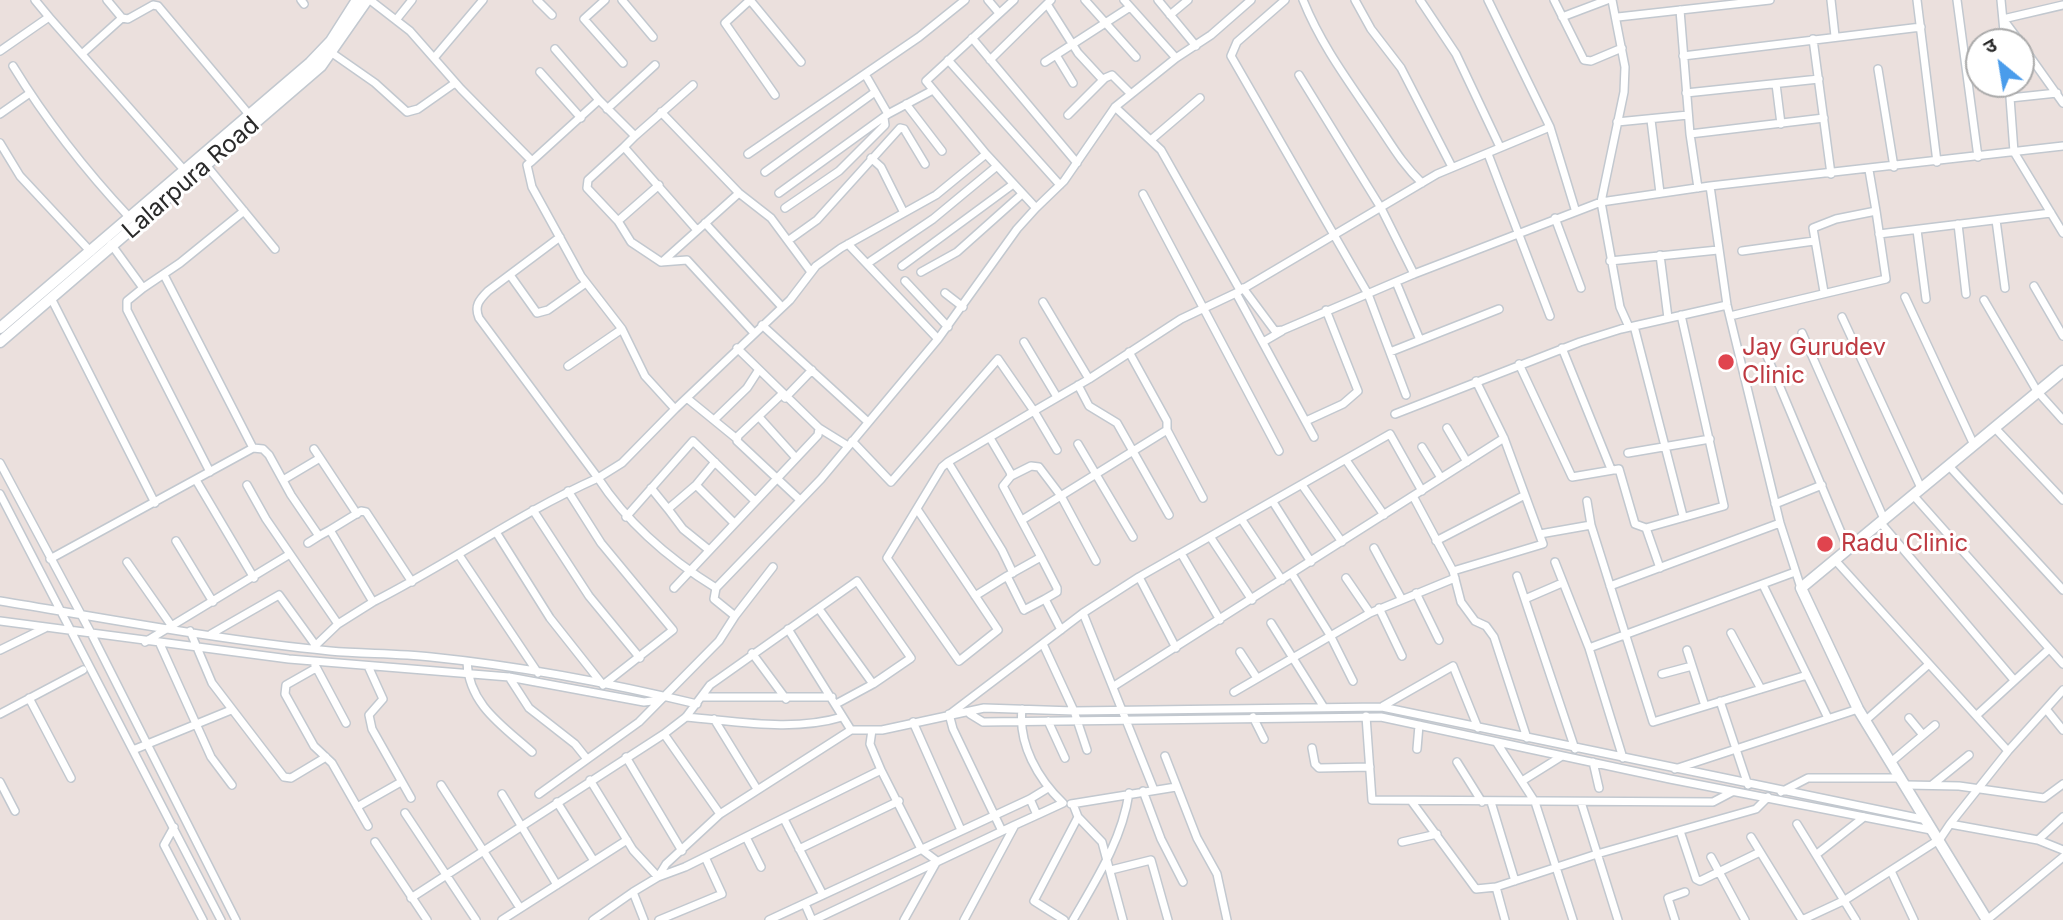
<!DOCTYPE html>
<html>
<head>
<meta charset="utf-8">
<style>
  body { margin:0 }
  #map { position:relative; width:2063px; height:920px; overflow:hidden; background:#ebe0dd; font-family:Inter,"Noto Sans Devanagari",sans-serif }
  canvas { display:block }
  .north { position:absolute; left:1965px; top:28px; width:70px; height:70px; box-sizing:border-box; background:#fff; border:2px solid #aaa; border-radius:50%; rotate:330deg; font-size:19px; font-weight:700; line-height:28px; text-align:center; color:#2a2a2a }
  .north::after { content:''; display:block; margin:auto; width:24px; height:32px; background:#4a9ceb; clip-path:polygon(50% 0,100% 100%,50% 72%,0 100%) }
</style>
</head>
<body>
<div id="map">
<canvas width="2063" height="920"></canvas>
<div class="north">उ</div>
</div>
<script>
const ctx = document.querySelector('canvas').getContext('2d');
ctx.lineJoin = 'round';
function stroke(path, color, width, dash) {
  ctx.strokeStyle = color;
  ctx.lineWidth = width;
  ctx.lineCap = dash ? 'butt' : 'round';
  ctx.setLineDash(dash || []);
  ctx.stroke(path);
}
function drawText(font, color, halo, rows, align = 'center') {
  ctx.font = font + ' Inter,sans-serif';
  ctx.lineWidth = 6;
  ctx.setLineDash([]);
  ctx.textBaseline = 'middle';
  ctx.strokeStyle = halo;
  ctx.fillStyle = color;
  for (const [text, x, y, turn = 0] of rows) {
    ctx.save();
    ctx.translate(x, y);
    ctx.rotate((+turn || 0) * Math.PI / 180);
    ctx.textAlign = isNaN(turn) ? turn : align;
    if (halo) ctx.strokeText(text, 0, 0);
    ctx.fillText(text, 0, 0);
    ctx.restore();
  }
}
const street = new Path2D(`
  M107,0L122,18L128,19L153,5L158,6L252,118
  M301,0L304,4
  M370,0L410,31L461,89L532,161L527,165L532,187L581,276L622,329L645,376L675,409L790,300L816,266L841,248L936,195L986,154L1036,208L1017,229L938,339L821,479L716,588L714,599L735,616L719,641L639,722L539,794
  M537,0L552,15
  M605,0L584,19L623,63
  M622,0L653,37
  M750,0L725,23L775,95
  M750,0L801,62
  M988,0L999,13
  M1085,0L1136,57
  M1124,0L1176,58
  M1158,0L1196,46
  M1285,0L1237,42L1231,56L1368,294L1406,395
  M1303,0C1321,45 1349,82 1376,122C1391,144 1402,164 1422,183
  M1355,0L1371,29L1401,68L1452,167
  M1420,0L1456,54L1500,147
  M1488,0L1550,127L1575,209
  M1554,0L1584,60L1591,61L1622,48
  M1612,0L1625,67L1624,92L1601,202L1620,307L1629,327
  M1831,0L1835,36
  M1917,0L1937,162
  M1957,0L1978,157
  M2001,0L2005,42
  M1047,4L1078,53L1103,80
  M1680,10L1690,134L1698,188
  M1170,15L1188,0
  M49,17L185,171
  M1562,17L1607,0
  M1618,17L1770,0
  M396,20L412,0
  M972,38L1077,163
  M1813,39L1831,174
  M2020,42L2003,19L2063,5
  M2021,44L2063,103
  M555,49L599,100L635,136L624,147L696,229
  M0,51L49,17L35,0
  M83,53L122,18
  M332,53L375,83L407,112L418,109L455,83
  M1056,55L1073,83
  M1683,56L1921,27
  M434,58L483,0
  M948,60L1060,185
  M990,60L1051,0
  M1045,62L1130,7
  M13,66C46,120 86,171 130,218
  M1878,69L1894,167
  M540,72L581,118
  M865,74L888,114
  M1299,75L1381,208L1414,274
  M1776,84L1781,124
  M2009,84L2014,152L2063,233
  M1686,93L1819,79
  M2010,98L2057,93
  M906,104L942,151
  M1115,107L1161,150L1240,290
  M607,109L655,65
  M661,112L739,193L771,218L811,272
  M0,114L30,93
  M1068,115L1105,78L1112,75L1130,93
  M1651,120L1660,193
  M1617,122L1688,115
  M1690,134L1824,118
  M635,136L693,85
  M1152,139L1200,98
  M0,143L20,176L91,252
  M624,147L588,180L587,188L618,221L631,242L661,262L687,260L754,333
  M748,154L919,37L965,0
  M986,154L926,81L1014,0
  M1488,154L1550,316
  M871,158L881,167L903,211
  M532,161L599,100
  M206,165L275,249
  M1869,170L1876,211
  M765,172L875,92
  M1710,186L1727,305L1780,523L1801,588
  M779,193L888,114L933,90
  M1143,194L1279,451
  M785,208L839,171L885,125L884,118
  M1036,208L1064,181L1115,107L1176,58L1211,35L1251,0
  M1555,218L1581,288
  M1996,220L2005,288
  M618,221L659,185
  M705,223L782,307
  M1958,224L1966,294
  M1917,230L1926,299
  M1879,234L2051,213
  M560,237L488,291C479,300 474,306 479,318L598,478L622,463L675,409
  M789,240L817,220L900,128L904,129L925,164
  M111,244L143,288L180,263L244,211
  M848,244L938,339
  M1742,251L1814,241
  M1660,255L1668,318
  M871,261L933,219L997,166
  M1610,261L1718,250
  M662,262L739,193
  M902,266L1012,185
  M921,272L957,252L1022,194
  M164,275L253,448
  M510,275L537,313L548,310L586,283
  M905,281L948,327
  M1396,282L1420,340
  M2034,286L2063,336
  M143,288L127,301V310L210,472
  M1243,288L1275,331L1283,330L1414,274L1601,202L1710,186L2063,146
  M945,293L963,307
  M1236,293L1314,437
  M1905,297L1974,445
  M51,298L155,503
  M1984,300L2037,391L2063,420
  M1043,302L1089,379
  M1730,316L1886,279L1876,211L1836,219L1813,228L1824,292
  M1842,317L1921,488
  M762,325L868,422
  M1634,326L1683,516
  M1802,333L1884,519
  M1024,342L1057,397
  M1263,342L1282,331
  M1562,348L1611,469
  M1764,349L1848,549
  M1390,352L1499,309
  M1519,364L1572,477L1619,469L1635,524L1646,528L1724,506L1681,315
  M568,366L622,329
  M1078,385L1089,406L1117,423L1169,515
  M782,394L738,436L737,441L800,500
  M785,398L812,370
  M688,399L737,439
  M1395,414L1580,342L1621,329L1727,305
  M760,418L796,458
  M714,420L747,388L758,371
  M1306,421L1343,404L1358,391L1326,310
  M819,428L848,446
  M1447,428L1467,462
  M1995,428L2063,500
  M1167,430L1203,498
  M990,438L1010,472L1011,476L1003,486L1041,557
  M852,441L891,482L998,359L1034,411L1089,379L1181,319L1236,293L1437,174L1550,127
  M1078,444L1133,537
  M1422,447L1441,478
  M314,449L320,458
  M1628,453L1710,439
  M1346,460L1384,515
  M948,462L1002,550L1013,573
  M0,463L91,633L236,920
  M1949,466L2063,590
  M1011,476L1031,466L1039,467L1061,496L1096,561
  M196,480L254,578
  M283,480L320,458L357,514
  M247,485L266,519L338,624L373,602
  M696,485L734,523
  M1302,485L1342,542
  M651,488L668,509
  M0,494L221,920
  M1913,495L2063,664
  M1413,496L1453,571L1461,602L1475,621L1486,626L1494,637L1527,738
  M1587,501L1591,525L1653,722L1807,675
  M1273,502L1311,562
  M1775,504L1822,485
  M917,509L998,630L959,661L887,558L942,467L948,462L1034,411L1057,450
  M533,510L589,596L640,658
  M626,517L693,441L755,501
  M1022,520L1167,430V421L1129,352
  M1242,520L1282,580
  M1880,522L2014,680
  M1646,528L1660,568
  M330,530L361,511L366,512L412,582
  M496,532L550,618L603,685L673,630L601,543L568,491
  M1540,534L1591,525
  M1211,538L1252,600
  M176,541L213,602
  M1436,541L1525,495
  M308,543L319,536
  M1374,548L1401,598
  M709,550L683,529L668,509L696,485L715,462
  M459,555L538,673
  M1182,555L1220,620
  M50,559L253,448L263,449L269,455L291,495L319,536L330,530L373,602C450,563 519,513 598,478C628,524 669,559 716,588
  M1835,560L2008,751
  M127,562L171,625
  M1555,562L1589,648L1623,758
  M1453,571L1543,544L1504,438L1476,381
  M1292,574L1330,635L1353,681
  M1517,576L1575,749
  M1139,577L1176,648
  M1346,578L1370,613
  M1763,585L1828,718
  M1610,586L1780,523
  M674,588L818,435L819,428L737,348
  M1416,593L1439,640
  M975,596L1007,576
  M1045,599L1057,592V588L1041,557L1007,576L1024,610L1045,599L1061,630
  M1525,599L1562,583
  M0,601C109,619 220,640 330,651C363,654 397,653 431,657C519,666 610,683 697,704
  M1379,608L1402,656
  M819,609L873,684
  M1083,613L1154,790
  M735,616L773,567
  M0,621L289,659L509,677L644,702L660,700
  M1271,623L1323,706
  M788,629L851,730
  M190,631L212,683L284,777L291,778L326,757
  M1731,633L1761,689
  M211,634L279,595L316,646
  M145,642L290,554
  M160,644L211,757L232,785
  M1043,644L1074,711L1087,750
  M313,648L338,624
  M1589,648L1795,572
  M0,650L45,628
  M1687,650L1705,706
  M1240,652L1257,678
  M752,653L786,699
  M467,662C469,705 503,726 532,752
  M315,665L346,723
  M368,666L383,699L369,715L372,729L411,798
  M316,668L286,685L285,694L314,746L332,763L368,826
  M1662,674L1692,666
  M509,677L529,708L575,744L587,759
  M1114,686L1504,438
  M1234,692L1370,613L1455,578
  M703,697H832
  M29,698L71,778
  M1720,701L1748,785
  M1383,706L1453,666L1478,728
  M1022,709C1018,744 1038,779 1063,803L1037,815
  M2046,709L2063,730
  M0,714L83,670
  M949,714L953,729L1002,831
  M950,714L1083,613L1139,577L1390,434L1422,491
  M970,714L983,722L1381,717L1670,779L1931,830
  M1977,715L2048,650
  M1366,716L1372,800L1713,802L1732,792
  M686,717C736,721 793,732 842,717
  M1253,717L1264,739
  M1909,718L1923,735
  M714,719L757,789
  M1048,721L1065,758
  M1865,721L1929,664
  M913,722L961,830
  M872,730L870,744L881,770L921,849L937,861L904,920
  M664,734L720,814
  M1497,743L1535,802L1573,920
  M1312,748L1315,764L1319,768L1370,767
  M1417,749L1419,725
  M133,750L231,710
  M1165,756L1197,838L1217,874L1227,920
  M626,757L682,851
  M1457,762L1482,802
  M1593,762L1599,788
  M1891,762L1935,725
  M1675,769L1858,709
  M590,780L633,850L658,877L685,867L881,770
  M1522,781L1562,756
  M0,782L15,811
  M441,785L520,908
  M1906,785L1959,786L2044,798L2063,784
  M1932,785L1969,755
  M1143,791L1161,839L1183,882
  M1781,792L1808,778H1901
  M502,794L557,885
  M557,802L594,861
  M1412,802L1476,889L1496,887L1597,854L1756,809L1768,797
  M1491,802L1515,881
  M1581,802L1618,920
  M1071,804L1176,787
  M357,807L401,782
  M405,813L476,920
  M1078,817L1102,842L1123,920
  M784,819L823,895
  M1797,824L1856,920
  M1950,824L2008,751L2063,690
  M174,827L164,845L203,920
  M1680,831L1696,879L1700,881L1760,852
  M746,837L761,867
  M1751,837L1802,920
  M2038,840L2063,850
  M375,842L427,920
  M1402,842L1437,834
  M799,849L899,801
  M1817,854L1864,817
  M1711,857L1745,920
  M1111,870L1151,860L1168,920
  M1891,871L1914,920
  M1496,887L1505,920
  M633,892L658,877L666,864L720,814L851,730H882L984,708L1074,711L1382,707L1927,820
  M411,898L664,734L686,717L710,685L857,581L911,658L873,684L836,704
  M805,904L812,920
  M502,920L627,840
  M593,920L633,892L644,920
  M659,920L722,894L705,857
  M769,920L1030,799L1048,788
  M814,920L1015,825
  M964,920L1015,825L1037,815L1030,799
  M1064,920L1034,901L1078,817L1073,804
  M1073,920C1096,880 1122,840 1129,793
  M1675,920L1668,898L1685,892
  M1802,920L1845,900L1940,839L1950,824L2038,840L2063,817
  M1987,920L2063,857`);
const secondary = new Path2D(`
  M0,328L310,63L331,41L357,0
  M0,342L321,66L367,0
  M1987,920L1858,709L1801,588L2063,371`);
stroke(street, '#c2c8cf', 10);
stroke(secondary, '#c2c8cf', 13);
stroke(street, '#fff', 7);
stroke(secondary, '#fff', 10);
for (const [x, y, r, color] of [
  [1726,362,9,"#e0444e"],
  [1825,544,9,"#e0444e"]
]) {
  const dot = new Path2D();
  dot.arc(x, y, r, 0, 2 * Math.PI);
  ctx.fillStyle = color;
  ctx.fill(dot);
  stroke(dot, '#fff', 2.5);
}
drawText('24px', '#2a2a2a', '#fff', [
  ["Lalarpura Road",191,178,-41]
]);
drawText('24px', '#be3a42', '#fff', [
  ["Jay Gurudev",1742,348],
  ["Clinic",1742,376],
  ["Radu Clinic",1841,544]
], 'left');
</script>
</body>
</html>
